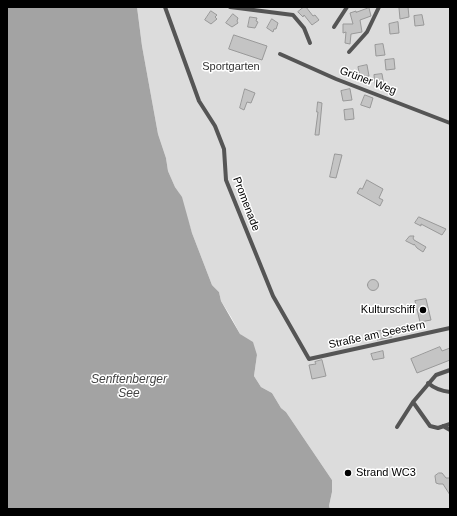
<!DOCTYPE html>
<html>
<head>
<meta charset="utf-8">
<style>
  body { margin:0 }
  #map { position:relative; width:457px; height:516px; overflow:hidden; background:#fff; font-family:Helvetica,sans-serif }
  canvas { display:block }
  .frame { position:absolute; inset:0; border:8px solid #000; pointer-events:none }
</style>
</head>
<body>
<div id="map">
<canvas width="457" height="516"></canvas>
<div class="frame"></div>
</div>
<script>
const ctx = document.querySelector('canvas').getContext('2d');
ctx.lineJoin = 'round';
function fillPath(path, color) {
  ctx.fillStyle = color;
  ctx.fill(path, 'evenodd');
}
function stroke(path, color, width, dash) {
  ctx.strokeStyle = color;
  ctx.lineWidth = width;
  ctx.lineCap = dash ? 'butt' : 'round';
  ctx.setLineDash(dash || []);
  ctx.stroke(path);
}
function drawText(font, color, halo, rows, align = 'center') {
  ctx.font = font + ' Helvetica,sans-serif';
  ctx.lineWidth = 3;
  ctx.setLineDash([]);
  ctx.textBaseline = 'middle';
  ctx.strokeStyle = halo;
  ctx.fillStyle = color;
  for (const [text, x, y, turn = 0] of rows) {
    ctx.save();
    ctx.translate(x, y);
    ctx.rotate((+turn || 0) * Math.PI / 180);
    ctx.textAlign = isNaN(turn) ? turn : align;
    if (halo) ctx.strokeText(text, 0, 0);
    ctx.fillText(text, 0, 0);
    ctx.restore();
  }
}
fillPath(new Path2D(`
  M137,7H450V509H330L329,506L332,492V480L286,412L281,408L272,393L261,387L254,376L257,355L240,334L231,317L221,301L219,292L212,285L192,233L179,193L175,187L168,171L166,158L158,134L142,46Z`), '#dcdcdc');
fillPath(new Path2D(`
  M7,7H137L142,46L158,134L166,158L168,171L175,187L182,197L192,233L212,285L219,292L221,301L240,334L253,342L257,355L254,376L261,387L272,393L281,408L286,412L332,480V492L329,506L330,509H7Z`), '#a3a3a3');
const building = new Path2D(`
  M304,7H306L313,16L315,15L319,20L312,25L304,15L303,17L298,12Z
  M408,7L409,17L400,19L399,8Z
  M369,8L371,16L360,20L362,32L351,34L350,44L345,43L346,32L343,33V24H353L350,13L356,11V12Z
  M211,11L217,15L215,17L217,19L211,24L205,20Z
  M233,14L238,18L237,21L238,23L232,27L226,23Z
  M422,15L424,25L415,26L414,16Z
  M250,17L257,18L256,21L258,22L255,28L248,27Z
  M272,19L278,23L276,29H274L273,32L267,28Z
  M398,22L399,33L390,34L389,24Z
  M234,35L267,46L262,60L229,49Z
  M383,44L385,55L376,56L375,45Z
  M394,59L395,69L386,70L385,60Z
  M367,65L369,76L360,77L358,67Z
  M382,74L384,85L375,86L374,75Z
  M245,89L255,93L251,103L247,102L244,110L240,108Z
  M350,89L352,100L343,101L341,91Z
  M365,95L373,98L370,108L361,105Z
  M318,102L322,103L319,135H315L318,112H317Z
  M353,109L354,119L345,120L344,110Z
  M335,154L342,155L336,178L330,177Z
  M367,180L383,189L379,198L383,200L380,206L357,193L360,188L362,189Z
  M419,217L446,229L442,235L421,224V226L415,223Z
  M410,236H414L413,238L414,240L426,247L423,252L417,248L414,244V245L406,241Z
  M367.5 285a5.5 5.5 0 1 1 11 0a5.5 5.5 0 1 1-11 0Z
  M426,299L431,320L420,322L415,301Z
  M390,329L392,337L377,340L375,332Z
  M440,347L442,351L450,348V360L417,373L411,359Z
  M383,351L384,358L373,360L371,354Z
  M322,360L326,376L312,379L309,365L316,364L315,362Z
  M439,473H442L446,478H450V495L443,484H439L436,483L435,476Z`);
fillPath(building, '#c4c4c4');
stroke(building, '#999', 1);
stroke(new Path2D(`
  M165,7L199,101L215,126L224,149L226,180L273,296L309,359L450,328
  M230,7L293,15L304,28L310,43
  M334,27L347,7
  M349,52L367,32L379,7
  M280,54L336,79L450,123
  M428,383C435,389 441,391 450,392
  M413,402L430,426L438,428L450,424
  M443,426L450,430
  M397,427L413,402L436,375L450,370`), '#555', 4);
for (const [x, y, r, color] of [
  [423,310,4,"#000"],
  [348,473,4,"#000"]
]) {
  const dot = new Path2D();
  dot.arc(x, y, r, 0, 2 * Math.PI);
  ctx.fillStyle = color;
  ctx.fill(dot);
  stroke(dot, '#fff', 1.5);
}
drawText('11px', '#333', '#fff', [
  ["Sportgarten",231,67]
]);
drawText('11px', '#000', '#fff', [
  ["Grüner Weg",368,81,21],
  ["Promenade",246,204,69],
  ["Straße am Seestern",377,335,-12]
]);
drawText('11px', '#000', '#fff', [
  ["Kulturschiff",415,310],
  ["Strand WC3",356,473,"left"]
], 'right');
drawText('italic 12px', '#444', '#fff', [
  ["Senftenberger",129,380],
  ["See",129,394]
]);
</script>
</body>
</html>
